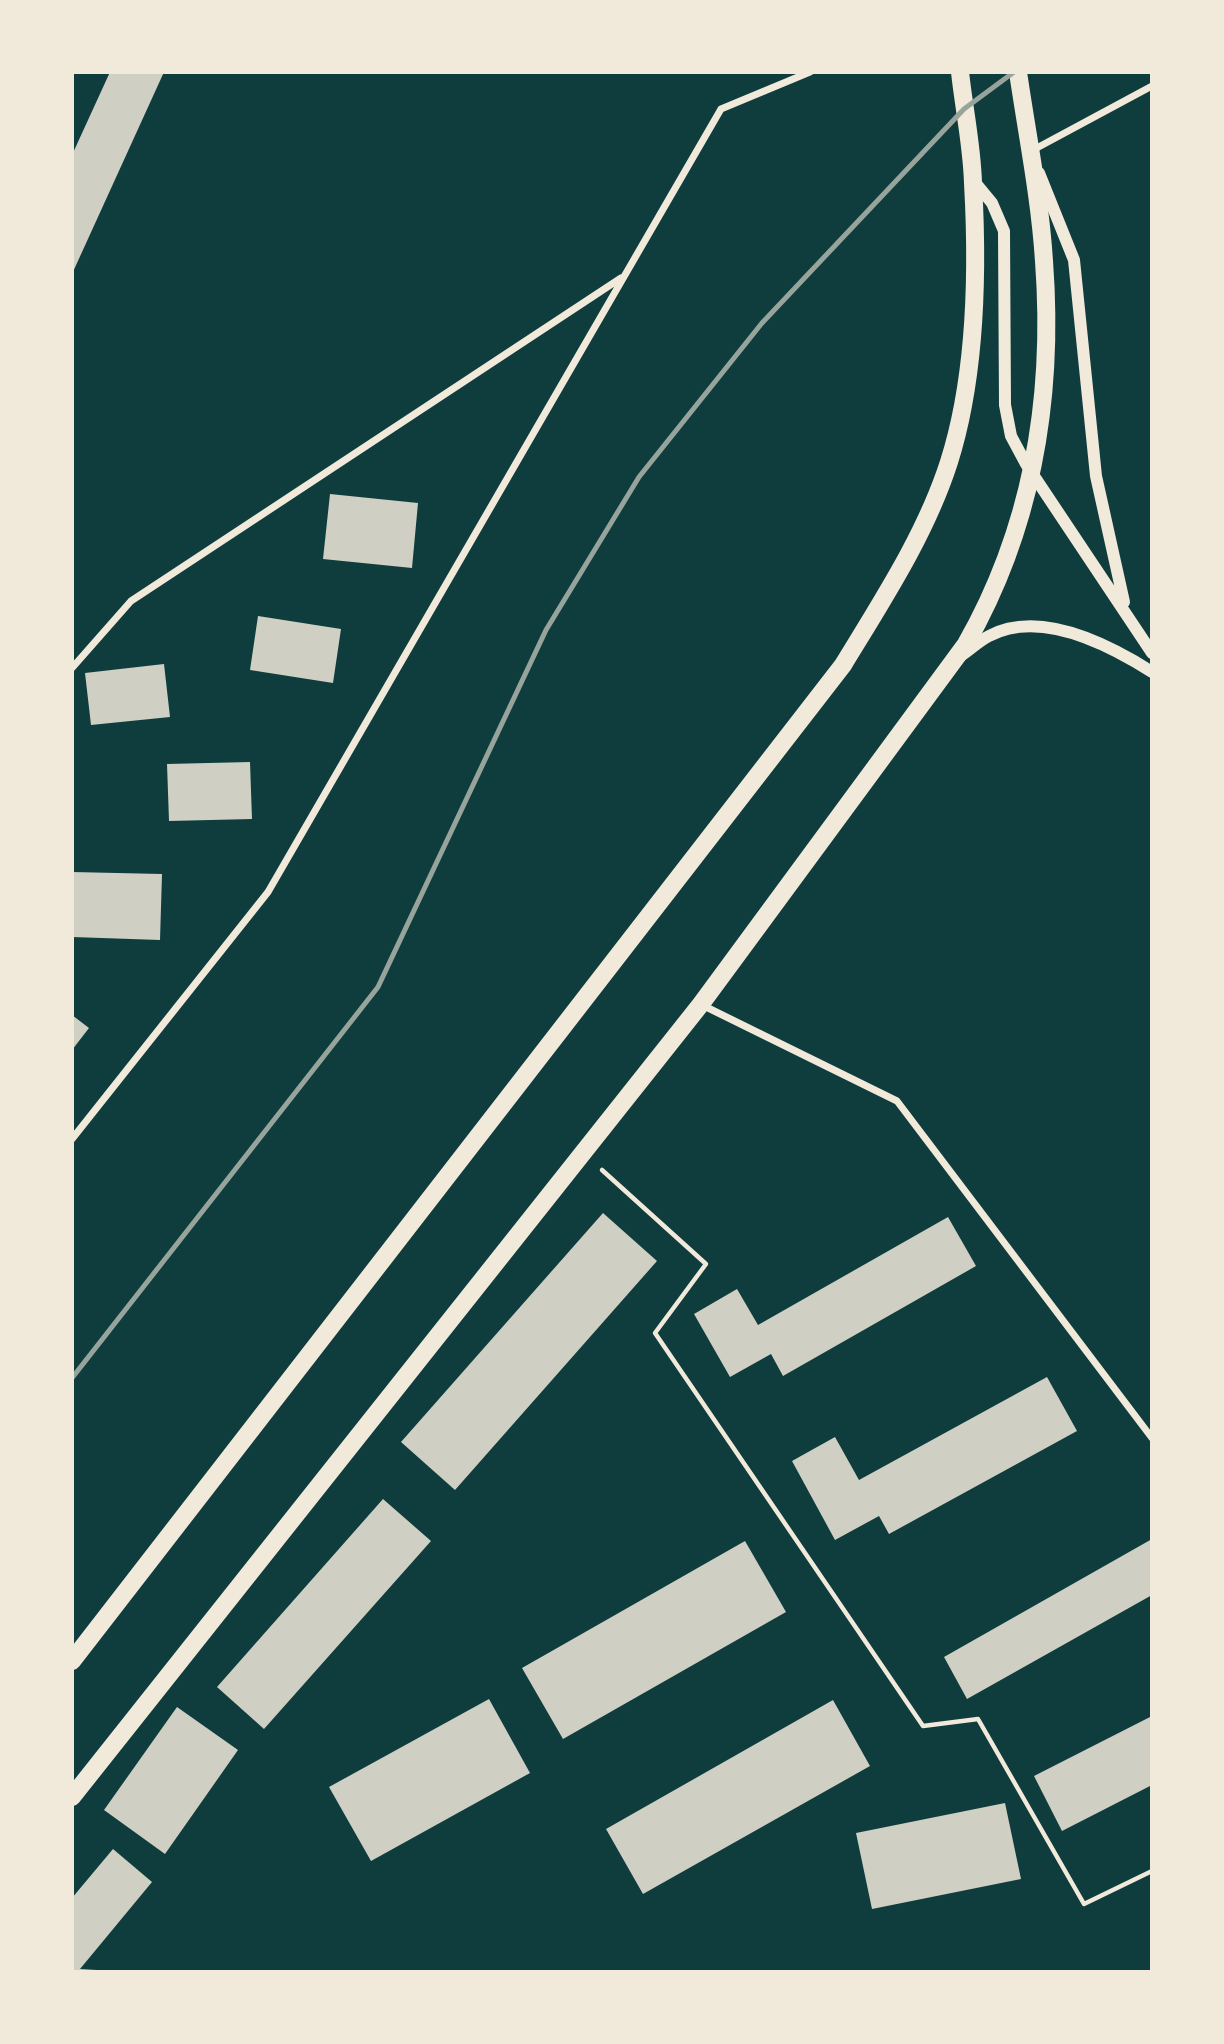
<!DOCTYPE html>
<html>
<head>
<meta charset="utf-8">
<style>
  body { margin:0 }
  #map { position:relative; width:1224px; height:2044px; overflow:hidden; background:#0f3d3e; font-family:"Source Sans 3",sans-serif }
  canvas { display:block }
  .frame { position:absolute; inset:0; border:74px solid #f1e9da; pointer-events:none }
</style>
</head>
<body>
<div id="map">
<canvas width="1224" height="2044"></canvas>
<div class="frame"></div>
</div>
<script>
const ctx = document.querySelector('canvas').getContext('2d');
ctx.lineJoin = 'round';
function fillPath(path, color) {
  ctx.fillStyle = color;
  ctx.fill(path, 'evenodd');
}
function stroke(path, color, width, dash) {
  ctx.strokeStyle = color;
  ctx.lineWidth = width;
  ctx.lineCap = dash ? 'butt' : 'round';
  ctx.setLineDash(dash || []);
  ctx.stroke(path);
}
fillPath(new Path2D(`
  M110,72H164L72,274V155Z
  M330,494L418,503L412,568L323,559Z
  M258,616L341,629L333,683L250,670Z
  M164,664L170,717L91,725L85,673Z
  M250,762L252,819L169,821L167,764Z
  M72,872L162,874L160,940L72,937Z
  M72,1015L89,1028L72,1050Z
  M603,1213L657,1261L455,1490L401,1442Z
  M948,1217L976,1266L783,1376L771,1354L730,1377L694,1314L737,1289L758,1325Z
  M1047,1377L1077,1431L889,1534L879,1516L835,1540L792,1461L835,1437L859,1480Z
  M383,1499L431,1541L264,1729L217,1687Z
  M1152,1539V1595L967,1699L944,1657Z
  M745,1541L786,1612L563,1739L522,1668Z
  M489,1699L530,1773L371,1861L329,1787Z
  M833,1700L870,1766L643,1894L606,1829Z
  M177,1707L238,1750L165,1854L104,1810Z
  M1152,1716V1785L1062,1831L1034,1776Z
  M1005,1803L1021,1879L872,1909L856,1833Z
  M113,1849L152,1882L80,1969L130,1972H72V1898Z`), '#cfcfc3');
stroke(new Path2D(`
  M602,1170L706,1264L655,1333L923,1726L978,1719L1084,1904L1152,1871`), '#f1e9da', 4.5);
stroke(new Path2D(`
  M1033,150L1152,86
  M72,668L131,601L621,278
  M702,1005L897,1101L1152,1438
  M72,1139L268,892L721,109L810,72`), '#f1e9da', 7);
stroke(new Path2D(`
  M1039,173L1074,260L1096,476L1124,602
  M973,180L992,203L1004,231L1005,405L1011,436L1026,464L1152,653
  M962,655C971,649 979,641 989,636C1040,609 1108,644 1152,672`), '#f1e9da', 12);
stroke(new Path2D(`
  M72,1661L843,665C882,601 926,534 949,462C976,377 978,272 973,183C972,146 964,109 960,72
  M72,1797L701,1004L966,644C1033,526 1054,395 1044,261C1040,198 1027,134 1018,72`), '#f1e9da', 18);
stroke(new Path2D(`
  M72,1378L378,987L546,630L639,477L762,323L964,109L1014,72`), '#97a49c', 5);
</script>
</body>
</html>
